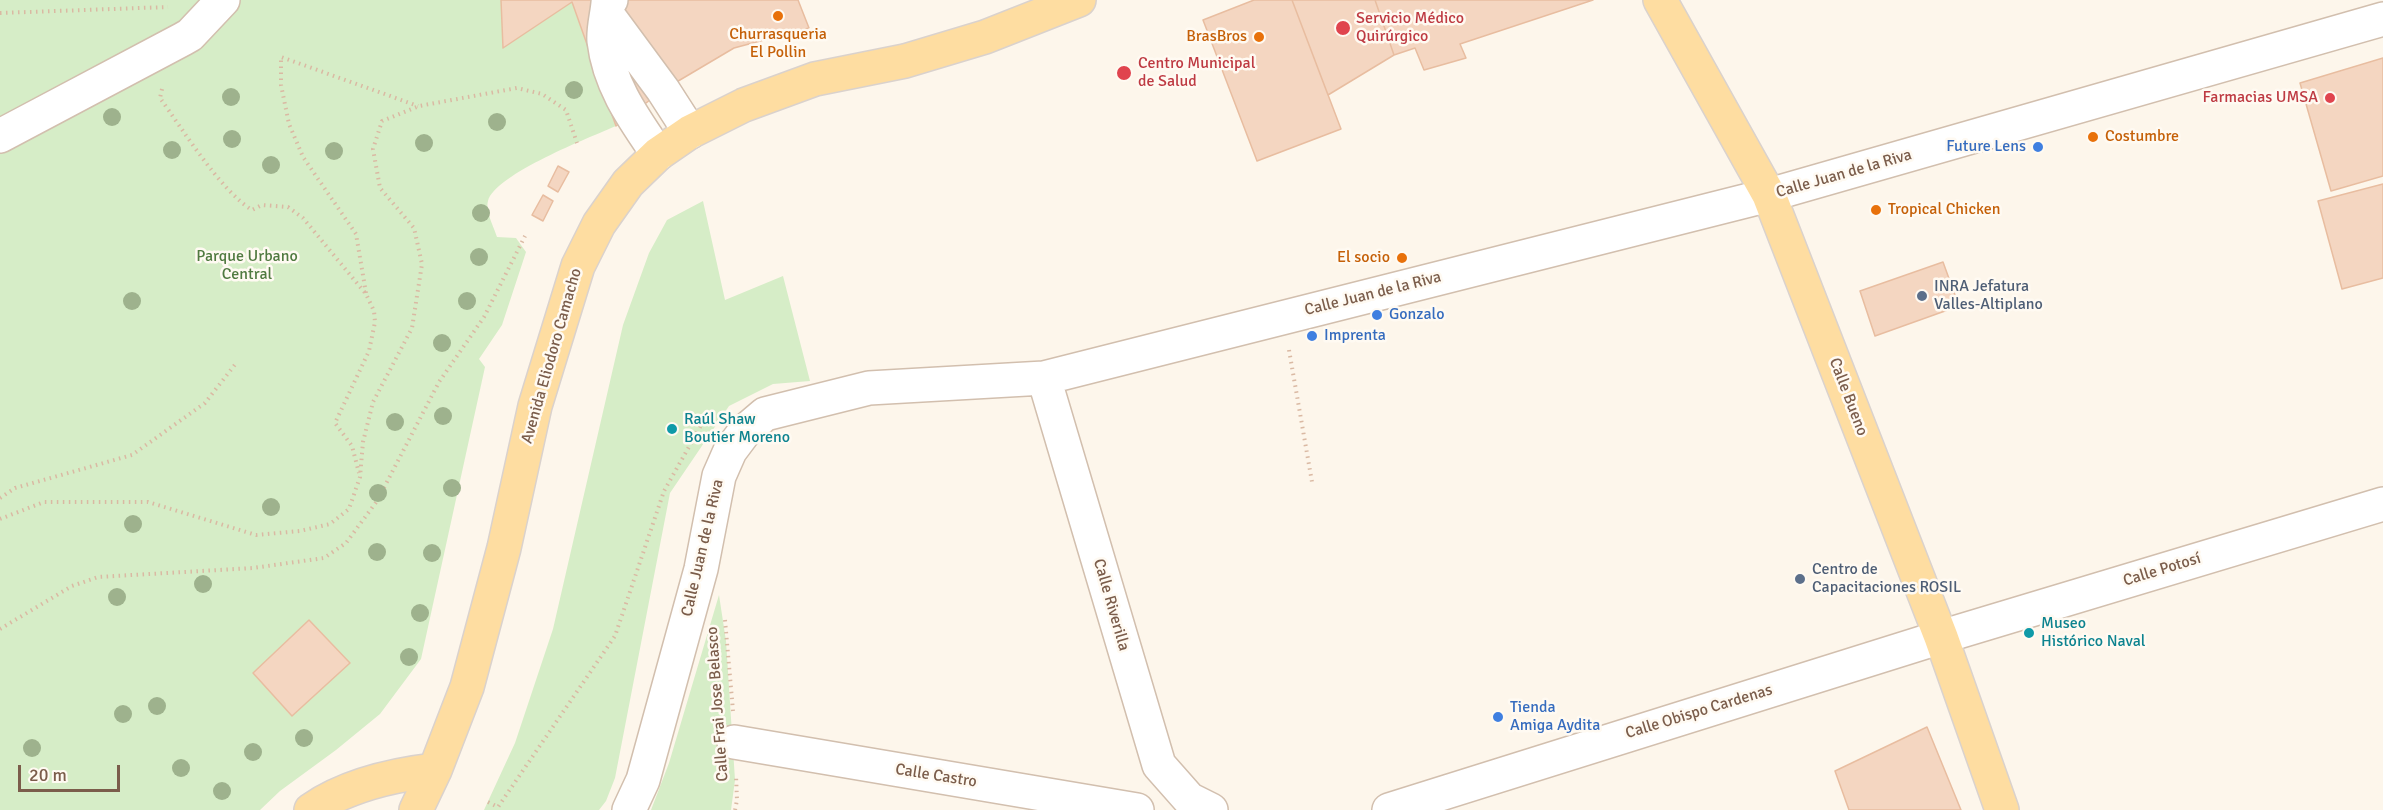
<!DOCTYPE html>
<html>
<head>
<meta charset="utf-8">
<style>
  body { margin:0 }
  #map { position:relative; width:2383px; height:810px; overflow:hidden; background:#fdf6eb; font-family:Signika,sans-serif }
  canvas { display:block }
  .scale { position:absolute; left:18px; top:765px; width:102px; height:27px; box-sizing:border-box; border:3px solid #7b5d4b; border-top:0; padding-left:8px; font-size:18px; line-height:21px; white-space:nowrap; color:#7b5d4b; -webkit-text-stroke:4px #fffaf2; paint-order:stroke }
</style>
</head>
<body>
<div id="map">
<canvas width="2383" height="810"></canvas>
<div class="scale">20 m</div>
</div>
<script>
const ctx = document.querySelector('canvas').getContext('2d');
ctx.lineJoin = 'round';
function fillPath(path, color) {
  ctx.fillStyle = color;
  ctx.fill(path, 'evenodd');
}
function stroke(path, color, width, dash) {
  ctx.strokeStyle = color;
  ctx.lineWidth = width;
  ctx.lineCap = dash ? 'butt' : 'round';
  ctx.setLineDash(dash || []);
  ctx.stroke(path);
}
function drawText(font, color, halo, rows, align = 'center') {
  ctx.font = font + ' Signika,sans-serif';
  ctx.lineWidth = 5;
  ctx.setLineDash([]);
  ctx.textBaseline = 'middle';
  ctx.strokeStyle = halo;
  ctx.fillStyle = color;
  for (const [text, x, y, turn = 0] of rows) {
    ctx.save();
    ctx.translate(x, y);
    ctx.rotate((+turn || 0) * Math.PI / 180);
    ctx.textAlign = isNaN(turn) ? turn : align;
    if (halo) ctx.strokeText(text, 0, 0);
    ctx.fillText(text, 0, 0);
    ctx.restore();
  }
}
fillPath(new Path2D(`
  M0,0H501L503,48L572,2L616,126C591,137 495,174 488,201C485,211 494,227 497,237L516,238L526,252L502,325L479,359L485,367L421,659L380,714L336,750L280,791L260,810H0Z
  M703,201L725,300L783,276L810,381L773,384L729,406L670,493L615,778L606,801L599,810H484L515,743L553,629L623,325L649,253L667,220Z
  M719,595L726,641L735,780L731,810H651L669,763Z`), '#d6edc7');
const building = new Path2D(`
  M501,0H798L809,28L734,48L663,90L616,126L572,2L503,48Z
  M1254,0H1292L1341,129L1257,161L1203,20Z
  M1292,0H1375L1394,55L1328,95Z
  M1375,0H1593L1460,44L1466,58L1424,70L1415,48L1394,55Z
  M2383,58V176L2331,191L2300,83Z
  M558,166L569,172L558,192L548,186Z
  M2383,184V278L2342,289L2318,201Z
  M543,195L553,201L543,221L532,215Z
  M1943,262L1959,306L1875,336L1860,291Z
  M309,620L350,663L292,716L253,673Z
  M1927,727L1961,810H1849L1835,771Z`);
fillPath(building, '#f4d6c1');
stroke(building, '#e8bda0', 1.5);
const minor = new Path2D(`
  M611,0L608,3C607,15 603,29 604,41C609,85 634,119 658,154
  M607,14L663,90L690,132
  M0,136L183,39L190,35L223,0
  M1044,378L1159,765L1189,799L1211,810
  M734,742L1137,810
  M629,810L643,780L701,569L719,476L730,451L745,431L765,414L869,388L1044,378L1769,195L2383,19
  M1389,810L1941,637L2383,504`);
const major = new Path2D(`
  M1660,0L1769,195L1941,637L2002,810
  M311,810C347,785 392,775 435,770
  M416,810L435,770L467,687L504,548L535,406L578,266L599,224L628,183L658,154L690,132L744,105L815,79L905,61L985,37L1079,0`);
stroke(minor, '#d2bfae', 36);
stroke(major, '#dad2cd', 36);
stroke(new Path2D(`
  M0,13L168,7
  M162,89L160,98C183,130 221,191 252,210L262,205L288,207L303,218L366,294L374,311L375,322L369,351L335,423L352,446L359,473
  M366,293L356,234L303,157L289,124L281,85V57L418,106
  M1289,350L1312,482
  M0,498L15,488L132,455L205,403L237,362
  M0,519L44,502H148L256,535L300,531L330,524L349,509L360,477L363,442L373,402L412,328L422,264L414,228L380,188L373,149L382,121L419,106L517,88L542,94L566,110L577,143
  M725,620L733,711
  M0,629L72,586L98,577L253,568L324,558L346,543L377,501L439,382L484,317L525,236
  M488,802L498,807L615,636L664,491L703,422L712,415
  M735,810L737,800L736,775`), '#dab9a3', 4, [1.5, 4.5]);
stroke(minor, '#fff', 33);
stroke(major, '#fedda1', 33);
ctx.fillStyle = '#9eb28d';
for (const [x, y] of [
  [574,90],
  [231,97],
  [112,117],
  [497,122],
  [232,139],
  [424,143],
  [172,150],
  [334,151],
  [271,165],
  [481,213],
  [479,257],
  [132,301],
  [467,301],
  [442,343],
  [443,416],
  [395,422],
  [452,488],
  [378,493],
  [271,507],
  [133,524],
  [377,552],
  [432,553],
  [203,584],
  [117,597],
  [420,613],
  [409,657],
  [157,706],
  [123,714],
  [304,738],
  [32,748],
  [253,752],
  [181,768],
  [222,791]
]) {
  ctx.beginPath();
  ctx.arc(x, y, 9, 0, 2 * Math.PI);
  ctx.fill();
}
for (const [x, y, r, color] of [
  [778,16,6,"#e8710a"],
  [1343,28,8,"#e0444e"],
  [1259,37,6,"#e8710a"],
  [1124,73,8,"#e0444e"],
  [2330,98,6,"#e0444e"],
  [2093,137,6,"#e8710a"],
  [2038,147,6,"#3f7fe0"],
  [1876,210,6,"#e8710a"],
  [1402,258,6,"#e8710a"],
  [1922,296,6,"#5c6f8a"],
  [1377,315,6,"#3f7fe0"],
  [1312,336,6,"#3f7fe0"],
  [672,429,6,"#0f9aa8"],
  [1800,579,6,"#5c6f8a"],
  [2029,633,6,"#0f9aa8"],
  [1498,717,6,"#3f7fe0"]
]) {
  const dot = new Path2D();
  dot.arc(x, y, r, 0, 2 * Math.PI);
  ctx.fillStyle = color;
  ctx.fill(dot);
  stroke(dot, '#fffaf2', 2);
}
drawText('16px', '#be3a42', '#fffaf2', [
  ["Servicio Médico",1356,19],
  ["Quirúrgico",1356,37],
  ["Centro Municipal",1138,64],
  ["de Salud",1138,82],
  ["Farmacias UMSA",2318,98,"right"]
], 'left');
drawText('16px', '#c56008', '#fffaf2', [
  ["Churrasqueria",778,35,"center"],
  ["El Pollin",778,53,"center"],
  ["BrasBros",1247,37],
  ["Costumbre",2105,137,"left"],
  ["Tropical Chicken",1888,210,"left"],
  ["El socio",1390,258]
], 'right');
drawText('16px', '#366cbe', '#fffaf2', [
  ["Future Lens",2026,147,"right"],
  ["Gonzalo",1389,315],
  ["Imprenta",1324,336],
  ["Tienda",1510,708],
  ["Amiga Aydita",1510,726]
], 'left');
drawText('16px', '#7b5d4b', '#fffaf2', [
  ["Calle Juan de la Riva",1844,174,-16],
  ["Calle Juan de la Riva",1373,294,-14],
  ["Avenida Eliodoro Camacho",552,356,-74],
  ["Calle Bueno",1848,397,69],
  ["Calle Juan de la Riva",703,548,-77],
  ["Calle Potosí",2162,570,-17],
  ["Calle Riverilla",1111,605,74],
  ["Calle Frai Jose Belasco",718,704,-94],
  ["Calle Obispo Cardenas",1699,712,-17],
  ["Calle Castro",936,776,9]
]);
drawText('16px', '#507a40', '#fffaf2', [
  ["Parque Urbano",247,257],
  ["Central",247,275]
]);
drawText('16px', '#4e5e75', '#fffaf2', [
  ["INRA Jefatura",1934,287],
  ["Valles-Altiplano",1934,305],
  ["Centro de",1812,570],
  ["Capacitaciones ROSIL",1812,588]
], 'left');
drawText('16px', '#0d838f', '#fffaf2', [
  ["Raúl Shaw",684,420],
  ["Boutier Moreno",684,438],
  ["Museo",2041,624],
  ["Histórico Naval",2041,642]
], 'left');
</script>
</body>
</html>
